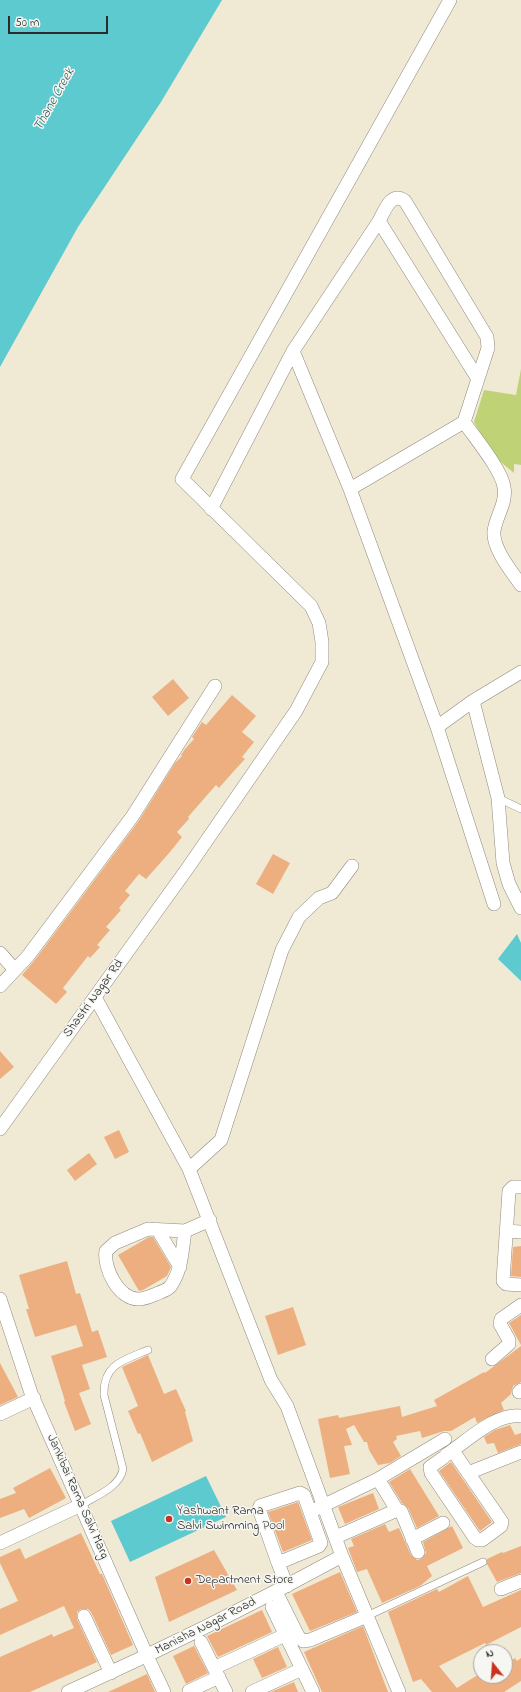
<!DOCTYPE html>
<html>
<head>
<meta charset="utf-8">
<style>
  body { margin:0 }
  #map { position:relative; width:521px; height:1692px; overflow:hidden; background:#f0e9d4; font-family:"Indie Flower",sans-serif }
  canvas { display:block }
  .north { position:absolute; left:473px; top:1644px; width:40px; height:40px; box-sizing:border-box; background:#f6f6f2; border:1px solid #a5a5a2; border-radius:50%; rotate:343deg; font-size:11px; font-weight:700; line-height:16px; text-align:center; color:#2b2b2b }
  .north::after { content:''; display:block; margin:auto; width:14px; height:18px; background:#c8321e; clip-path:polygon(50% 0,100% 100%,50% 72%,0 100%) }
  .scale { position:absolute; left:8px; top:16px; width:100px; height:18px; box-sizing:border-box; border:2px solid #2b2b2b; border-top:0; padding-left:5px; font-size:12px; line-height:14px; white-space:nowrap; color:#2b2b2b; -webkit-text-stroke:3px #f6f6f2; paint-order:stroke }
</style>
</head>
<body>
<div id="map">
<canvas width="521" height="1692"></canvas>
<div class="north">N</div>
<div class="scale">50 m</div>
</div>
<script>
const ctx = document.querySelector('canvas').getContext('2d');
ctx.lineJoin = 'round';
function fillPath(path, color) {
  ctx.fillStyle = color;
  ctx.fill(path, 'evenodd');
}
function stroke(path, color, width, dash) {
  ctx.strokeStyle = color;
  ctx.lineWidth = width;
  ctx.lineCap = dash ? 'butt' : 'round';
  ctx.setLineDash(dash || []);
  ctx.stroke(path);
}
function drawText(font, color, halo, rows, align = 'center') {
  ctx.font = font + ' "Indie Flower",sans-serif';
  ctx.lineWidth = 3;
  ctx.setLineDash([]);
  ctx.textBaseline = 'middle';
  ctx.strokeStyle = halo;
  ctx.fillStyle = color;
  for (const [text, x, y, turn = 0] of rows) {
    ctx.save();
    ctx.translate(x, y);
    ctx.rotate((+turn || 0) * Math.PI / 180);
    ctx.textAlign = isNaN(turn) ? turn : align;
    if (halo) ctx.strokeText(text, 0, 0);
    ctx.fillText(text, 0, 0);
    ctx.restore();
  }
}
fillPath(new Path2D(`
  M521,369V465L514,464V473L491,454L474,422L484,390L516,395Z`), '#bfd376');
fillPath(new Path2D(`
  M0,0H222L161,102L78,227L0,367Z
  M517,934L521,943V981L498,959Z
  M206,1476L226,1517L130,1562L111,1521Z`), '#5dcad0');
fillPath(new Path2D(`
  M173,679L189,698L168,716L152,697Z
  M232,695L256,716L242,732L254,742L242,757L245,759L233,772L219,788L216,785L188,817L189,819L177,832L182,837L170,852L146,879L139,874L125,891L130,895L119,908L121,910L106,927L110,930L97,945L100,947L90,958L88,956L63,988L67,992L56,1004L22,975L34,961L138,822L175,763L182,756L181,755L185,749L194,739L192,737L202,722L206,725Z
  M273,854L290,863L273,894L256,884Z
  M0,1051L14,1067L0,1079Z
  M119,1130L129,1152L115,1159L104,1137Z
  M89,1153L97,1164L75,1181L67,1170Z
  M149,1237H153L171,1267L167,1276L143,1290L139,1291L118,1255Z
  M521,1246V1277L511,1276L513,1247Z
  M67,1261L76,1294L80,1293L92,1332L98,1330L107,1357L82,1365L90,1389L79,1393L91,1424L75,1431L64,1402L65,1401L51,1356L83,1346L76,1325L35,1337L26,1309H29L19,1275Z
  M293,1307L306,1345L278,1355L265,1316Z
  M521,1315V1345L509,1323Z
  M521,1346V1382L513,1386L511,1394L501,1403L504,1410L477,1423L475,1417L451,1431H444L422,1438L420,1431L396,1436L397,1439L393,1442L401,1456L390,1463L378,1465L369,1450L367,1442H364L354,1425L346,1429L352,1445L344,1446L350,1474L330,1478L318,1419L338,1415L339,1418L400,1406L402,1417L437,1406L434,1400L484,1372L485,1373Z
  M148,1355L164,1394L176,1389L186,1411L185,1412L193,1441L152,1462L140,1433L138,1434L128,1411L138,1406L122,1367Z
  M0,1363L18,1397L0,1405Z
  M510,1425L515,1435L521,1433V1444L498,1453L494,1443L487,1444L484,1437L495,1430Z
  M451,1462L492,1522L480,1531L439,1471Z
  M50,1468L66,1498L29,1518L24,1509L0,1518V1499L16,1493L13,1488Z
  M410,1469L439,1516L417,1528L408,1508L402,1503L389,1482Z
  M373,1493L379,1509L345,1524L338,1507Z
  M298,1502L312,1540L283,1552L268,1512Z
  M385,1524L389,1532L399,1528L411,1555L417,1560L421,1559L426,1553L423,1542L452,1526L463,1548L427,1566L432,1576L420,1586L382,1603L367,1569L357,1572L348,1548L354,1546L351,1539Z
  M81,1533L100,1574H102L133,1645L111,1655L91,1612L88,1609H81L77,1612V1619L97,1662L30,1692H0V1657L52,1634L53,1637L74,1628L64,1606L0,1635V1609L18,1601L0,1563V1557L20,1548L25,1559Z
  M521,1546V1573L497,1582L487,1564V1559L502,1552L503,1553Z
  M214,1550L237,1590L169,1622L155,1577Z
  M340,1572L357,1612L310,1631L292,1594Z
  M468,1576L483,1607L521,1590V1627L486,1645L485,1643L439,1666L457,1688L476,1676H505V1665L515,1658L517,1661L521,1658V1681L504,1692H432L421,1679L413,1682L388,1612L437,1589L439,1592Z
  M262,1610L272,1632L218,1657L207,1636Z
  M363,1626L388,1692H322L304,1652Z
  M194,1646L208,1673L186,1684L173,1656Z
  M278,1647L287,1667L262,1678L253,1659Z
  M147,1674L155,1692H108L132,1681Z
  M294,1682L298,1692H271Z`), '#eeaf80');
const service = new Path2D(`
  M498,798L521,809
  M81,1505C96,1496 120,1487 123,1469L104,1395C103,1364 124,1360 148,1350
  M367,1616L483,1562`);
const minor = new Path2D(`
  M379,221L478,379
  M293,351L350,489L437,727L473,701
  M350,489L464,422
  M211,509L293,351L379,221C385,210 391,191 405,201L487,337L488,348L464,422C475,438 501,469 504,487C507,503 496,516 494,531C492,548 512,572 521,585
  M521,672L473,701L498,798L503,863L509,884L521,908
  M437,727L494,904
  M0,953L15,970
  M0,986L28,956L132,817L215,686
  M95,997L189,1169L271,1380L287,1406L342,1556L399,1692
  M0,1129L187,869L296,711L322,662V642L319,623L311,606L182,479L450,0
  M189,1169L221,1140L282,950L299,917L319,898L332,893L352,866
  M521,1187H513L509,1191L503,1281L506,1284L521,1285
  M157,1229L180,1267
  M185,1231L148,1229L115,1243L106,1251C103,1268 119,1300 139,1299C145,1299 151,1296 156,1294C161,1292 167,1290 170,1287C182,1270 182,1251 185,1231L210,1220
  M506,1231L521,1232
  M0,1299L31,1393L147,1656L164,1692
  M492,1359L509,1344V1340L500,1324L501,1319L521,1305
  M519,1392L521,1390
  M0,1414L34,1398
  M446,1455C467,1441 495,1413 521,1416
  M443,1458L430,1467L431,1473L475,1538L478,1540H482L501,1526L502,1522L453,1451
  M468,1473L521,1452
  M397,1510L401,1511L418,1552
  M310,1512L304,1495L300,1493L260,1506L259,1509L278,1563L319,1546L321,1543L310,1512L378,1479L445,1439
  M336,1537L397,1510L378,1479
  M412,1539L443,1523
  M0,1543L81,1505
  M278,1563L287,1586
  M501,1589L521,1581
  M276,1592L298,1636L303,1641L310,1640L367,1616
  M272,1607L313,1692
  M84,1616L111,1673
  M201,1642L226,1692
  M214,1668L285,1635
  M189,1691L219,1677
  M68,1692C161,1650 252,1605 342,1556
  M252,1692L302,1669`);
stroke(service, '#8e8a80', 8);
stroke(minor, '#8e8a80', 14);
stroke(service, '#fff', 7);
stroke(minor, '#fff', 13);
for (const [x, y, r, color] of [
  [169,1519,4,"#c8321e"],
  [188,1581,4,"#c8321e"]
]) {
  const dot = new Path2D();
  dot.arc(x, y, r, 0, 2 * Math.PI);
  ctx.fillStyle = color;
  ctx.fill(dot);
  stroke(dot, '#f6f6f2', 1.5);
}
drawText('13px', '#2b2b2b', '#f6f6f2', [
  ["Shastri Nagar Rd",94,999,-54],
  ["Jankibai Rama Salvi Marg",77,1497,66],
  ["Manisha Nagar Road",206,1627,-27]
]);
drawText('13px', '#2b2b2b', '#f6f6f2', [
  ["Yashwant Rama",177,1512],
  ["Salvi Swimming Pool",177,1527],
  ["Department Store",196,1581]
], 'left');
drawText('italic 14px', '#3a5b5d', '#f6f6f2', [
  ["Thane Creek",55,100,-61]
]);
</script>
</body>
</html>
